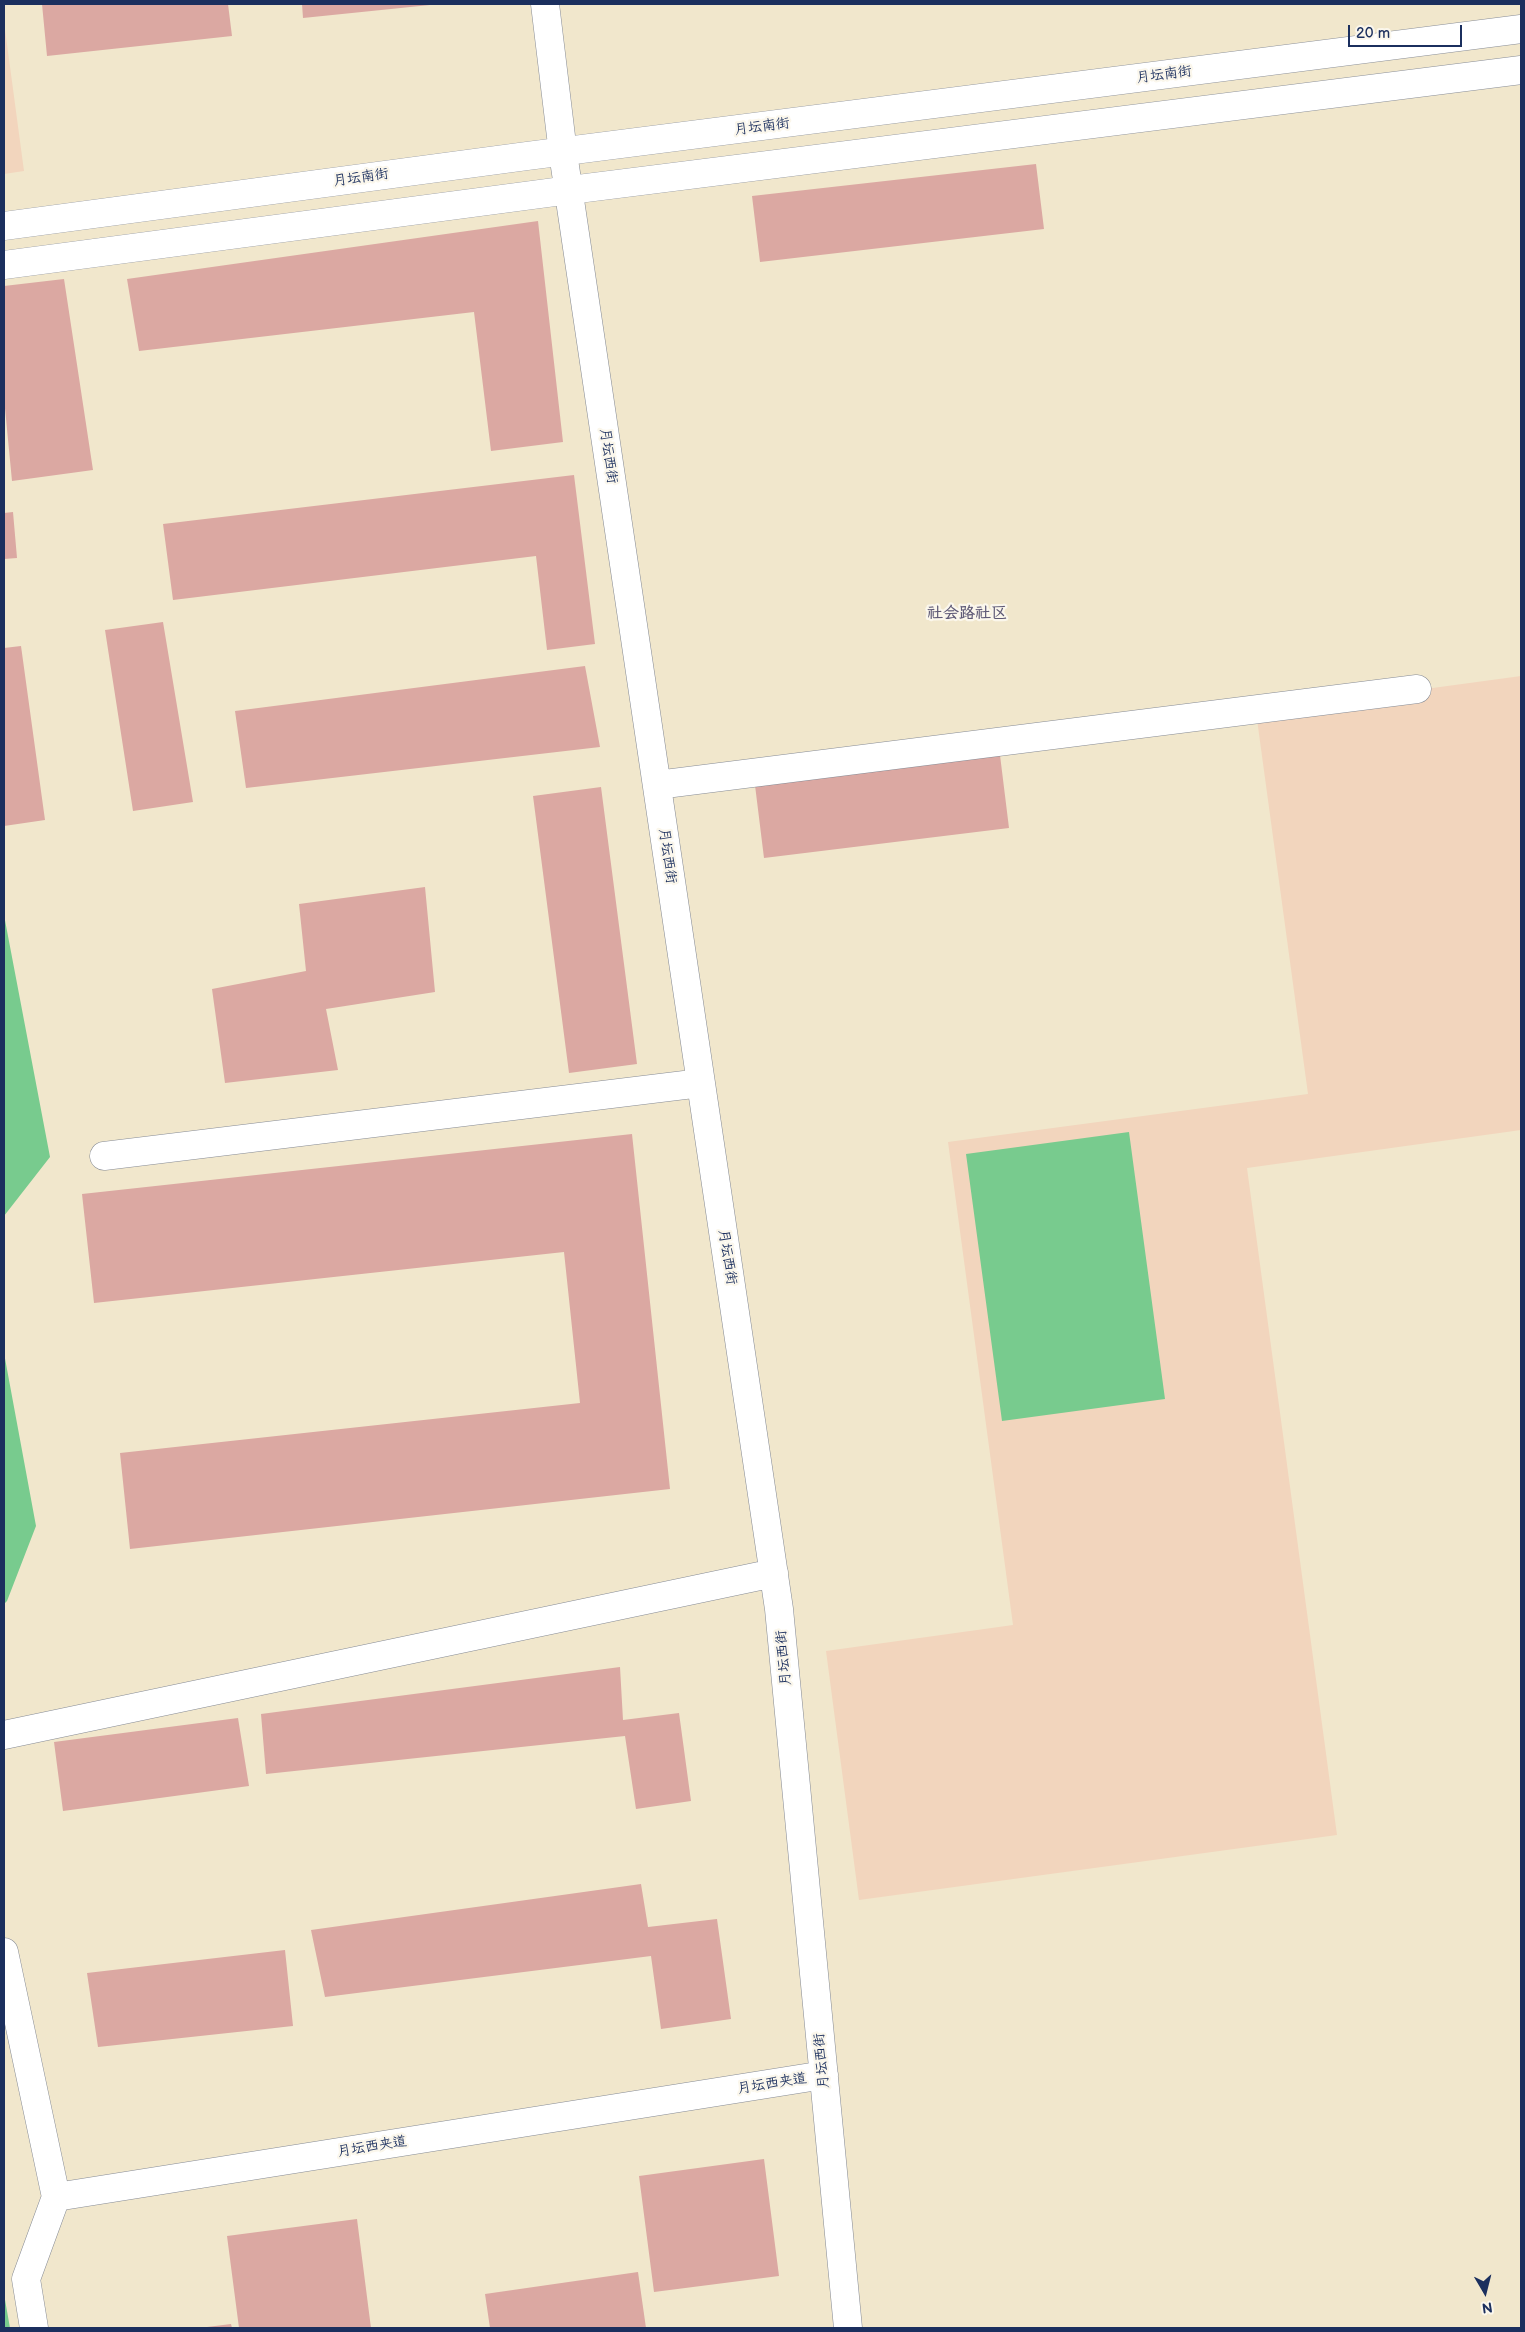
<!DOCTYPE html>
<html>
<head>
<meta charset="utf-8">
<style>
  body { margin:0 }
  #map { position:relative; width:1525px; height:2332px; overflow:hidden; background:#f1e7cc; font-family:"Balsamiq Sans",sans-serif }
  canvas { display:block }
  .frame { position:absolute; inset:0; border:5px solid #1b2f5e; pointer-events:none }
  .north { position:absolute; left:1460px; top:2267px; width:50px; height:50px; -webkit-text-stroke:4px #fbf7ec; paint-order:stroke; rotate:172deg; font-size:14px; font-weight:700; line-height:20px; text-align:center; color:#1b2f5e }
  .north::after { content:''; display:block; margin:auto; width:18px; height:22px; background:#1b2f5e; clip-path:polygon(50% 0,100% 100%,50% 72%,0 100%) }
  .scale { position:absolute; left:1348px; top:25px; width:114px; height:22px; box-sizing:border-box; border:2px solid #1b2f5e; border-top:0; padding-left:6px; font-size:15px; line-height:18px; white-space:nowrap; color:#1b2f5e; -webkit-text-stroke:4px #fbf7ec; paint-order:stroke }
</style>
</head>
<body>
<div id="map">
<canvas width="1525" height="2332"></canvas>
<div class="frame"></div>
<div class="north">N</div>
<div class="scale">20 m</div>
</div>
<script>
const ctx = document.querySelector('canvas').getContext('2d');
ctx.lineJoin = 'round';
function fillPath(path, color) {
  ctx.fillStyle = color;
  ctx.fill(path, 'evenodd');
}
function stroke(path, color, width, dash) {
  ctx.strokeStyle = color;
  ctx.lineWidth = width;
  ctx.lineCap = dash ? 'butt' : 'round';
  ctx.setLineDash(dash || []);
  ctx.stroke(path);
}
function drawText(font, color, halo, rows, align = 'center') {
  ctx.font = font + ' "Balsamiq Sans","LXGW WenKai TC",sans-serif';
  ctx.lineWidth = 4.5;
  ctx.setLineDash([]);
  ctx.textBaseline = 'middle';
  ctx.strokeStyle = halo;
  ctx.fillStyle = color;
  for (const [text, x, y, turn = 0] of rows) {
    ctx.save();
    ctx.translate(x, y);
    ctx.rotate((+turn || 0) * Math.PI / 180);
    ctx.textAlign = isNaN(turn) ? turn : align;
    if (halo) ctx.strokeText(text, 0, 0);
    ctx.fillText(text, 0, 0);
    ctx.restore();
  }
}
fillPath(new Path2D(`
  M4,22L24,171L4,174Z
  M1521,676V1130L1247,1168L1337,1835L859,1900L826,1651L1013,1625L948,1142L1308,1094L1256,712Z`), '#f2d5bd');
fillPath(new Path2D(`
  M4,915L50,1157L4,1216Z
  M1129,1132L1165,1399L1002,1421L966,1154Z
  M4,1353L36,1526L7,1601L4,1604Z
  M4,2294L10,2328H4Z`), '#78cb8e');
fillPath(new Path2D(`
  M42,4H228L232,36L47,56Z
  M302,4H430V5L303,18Z
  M1036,164L1044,229L760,262L752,196Z
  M538,221L563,442L491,451L474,312L139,351L127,279Z
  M64,279L93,470L12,481L4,398V286Z
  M574,475L595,644L547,650L536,556L173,600L163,524Z
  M13,512L17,558L4,559V513Z
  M163,622L193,802L133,811L105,630Z
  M21,646L45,820L4,826V648Z
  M585,666L600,747L246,788L235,711Z
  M998,739L1009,828L764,858L753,769Z
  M601,787L637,1064L569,1073L533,796Z
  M425,887L435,992L326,1009L338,1070L225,1083L212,989L306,971L299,904Z
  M632,1134L670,1489L130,1549L120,1453L580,1403L564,1252L94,1303L82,1194Z
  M620,1667L623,1720L679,1713L691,1801L636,1809L625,1736L266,1774L261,1714Z
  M238,1718L249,1786L63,1811L54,1742Z
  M641,1884L648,1927L717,1919L731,2019L661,2029L651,1956L325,1997L311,1930Z
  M285,1950L293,2026L98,2047L87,1973Z
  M764,2159L779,2276L654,2292L639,2176Z
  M357,2219L371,2328H239L227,2236Z
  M638,2272L646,2328H490L485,2294Z
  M231,2324L232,2328H207V2327Z`), '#dba8a2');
const minor = new Path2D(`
  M545,4L563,153L779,1609L848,2328
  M657,785L1417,689
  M104,1156L701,1083
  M4,1735L774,1573
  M4,1952L56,2197
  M56,2197L824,2075
  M34,2328L26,2279L56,2197`);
const major = new Path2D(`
  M4,226L527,156L1521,29
  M4,265L570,190L1521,70`);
stroke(minor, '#868b95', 29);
stroke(major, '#868b95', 29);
stroke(minor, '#fff', 28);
stroke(major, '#fff', 28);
drawText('14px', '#1b2f5e', '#fbf7ec', [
  ["月坛南街",1164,75,-7],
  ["月坛南街",762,127,-7],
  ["月坛南街",361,178,-8],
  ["月坛西街",608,456,82],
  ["月坛西街",667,856,82],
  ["月坛西街",727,1257,81],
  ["月坛西街",784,1658,-95],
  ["月坛西街",822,2061,-95],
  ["月坛西夹道",772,2084,-9],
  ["月坛西夹道",372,2147,-9]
]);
drawText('bold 16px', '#5e5976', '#fbf7ec', [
  ["社会路社区",967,614]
]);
</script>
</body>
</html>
